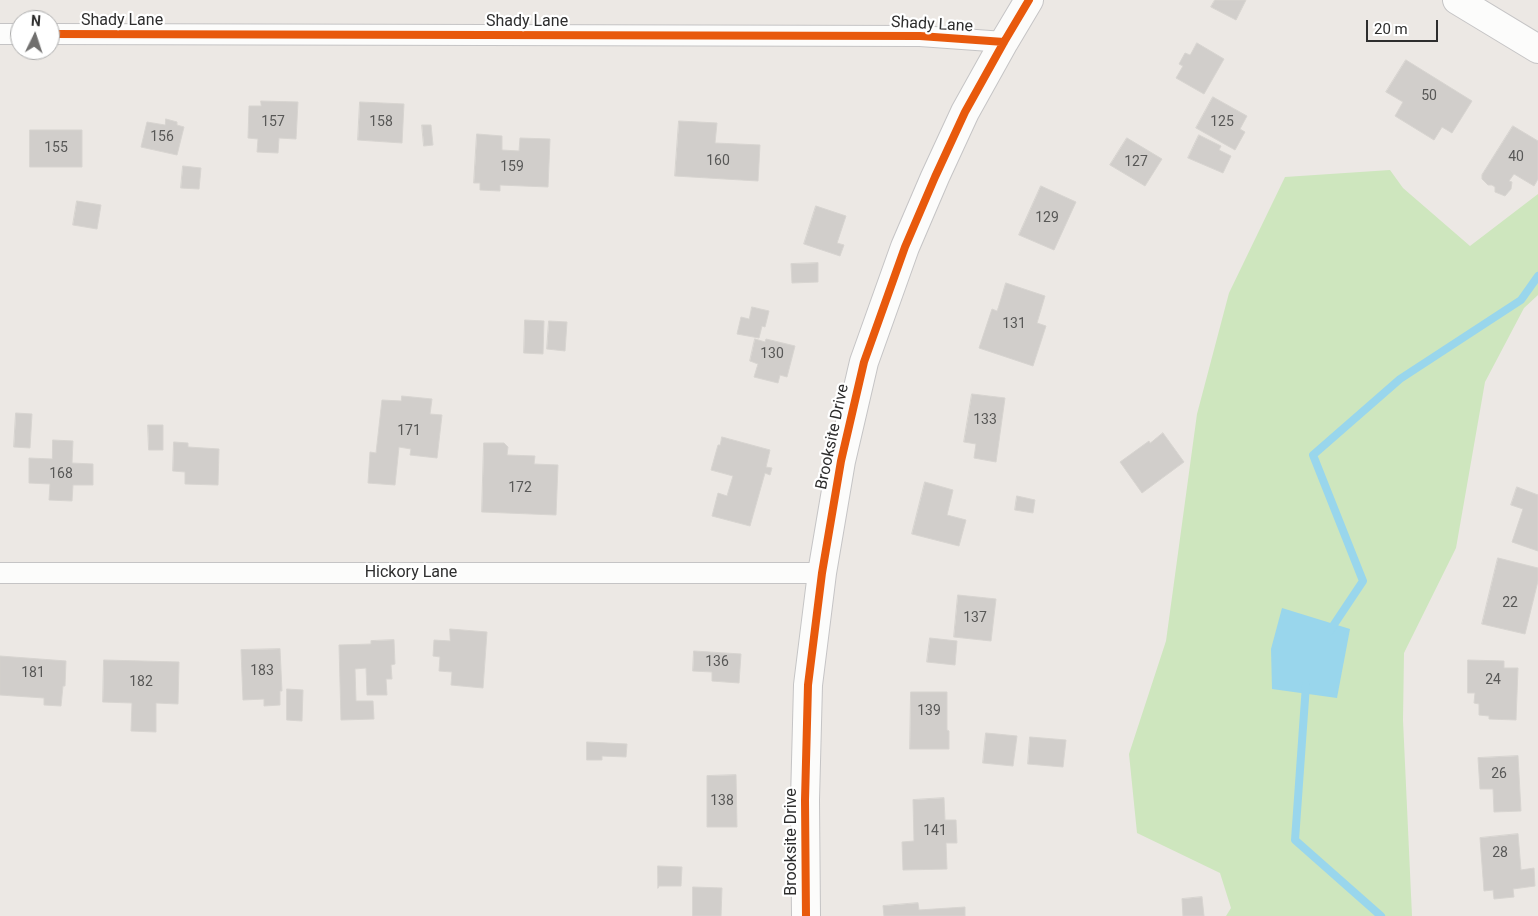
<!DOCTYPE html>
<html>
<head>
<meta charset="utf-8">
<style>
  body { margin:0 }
  #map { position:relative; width:1538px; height:916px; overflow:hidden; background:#ece8e4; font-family:Roboto,sans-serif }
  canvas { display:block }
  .north { position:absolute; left:10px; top:10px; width:50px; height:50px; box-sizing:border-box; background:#fff; border:1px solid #ababab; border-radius:50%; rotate:4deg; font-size:14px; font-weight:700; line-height:20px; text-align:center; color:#2e2e2e }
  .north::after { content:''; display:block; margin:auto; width:18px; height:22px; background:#706f6e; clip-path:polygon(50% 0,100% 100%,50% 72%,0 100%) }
  .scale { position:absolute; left:1366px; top:20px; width:72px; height:22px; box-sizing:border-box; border:2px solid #2e2e2e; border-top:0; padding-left:6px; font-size:15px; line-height:18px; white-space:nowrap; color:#2e2e2e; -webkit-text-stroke:4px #fff; paint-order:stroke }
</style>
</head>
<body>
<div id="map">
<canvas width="1538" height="916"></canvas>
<div class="north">N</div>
<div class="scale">20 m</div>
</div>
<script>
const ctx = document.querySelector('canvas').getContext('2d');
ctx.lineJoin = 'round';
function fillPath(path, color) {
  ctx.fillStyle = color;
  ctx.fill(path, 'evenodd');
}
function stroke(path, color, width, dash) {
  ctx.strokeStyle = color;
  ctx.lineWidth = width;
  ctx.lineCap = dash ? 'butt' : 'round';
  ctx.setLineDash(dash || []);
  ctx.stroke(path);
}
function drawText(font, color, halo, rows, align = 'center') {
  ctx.font = font + ' Roboto,sans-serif';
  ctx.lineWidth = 4.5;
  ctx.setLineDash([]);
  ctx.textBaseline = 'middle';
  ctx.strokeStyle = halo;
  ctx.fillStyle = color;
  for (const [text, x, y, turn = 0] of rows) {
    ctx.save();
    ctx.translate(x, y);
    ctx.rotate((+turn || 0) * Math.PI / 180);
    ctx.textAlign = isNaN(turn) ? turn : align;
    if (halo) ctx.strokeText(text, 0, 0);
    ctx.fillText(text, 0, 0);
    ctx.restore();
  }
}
fillPath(new Path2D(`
  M1390,170L1403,188L1470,246L1538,194V295L1524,308L1485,382L1456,548L1404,653L1403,720L1412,916H1226L1231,908L1220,873L1137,833L1129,754L1166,641L1197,414L1229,293L1285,177Z`), '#cee6be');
fillPath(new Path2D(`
  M1282,608L1350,629L1337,698L1272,689L1271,649Z`), '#99d6ec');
stroke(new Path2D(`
  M1329,632L1363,581L1313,455L1400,379L1521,300L1538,276
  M1306,685L1295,840L1381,916`), '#99d6ec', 8);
const building = new Path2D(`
  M1215,0H1246L1236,20L1211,7Z
  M1197,43L1224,59L1204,94L1176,78L1183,66L1179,64L1185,53L1190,55Z
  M1406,60L1472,101L1452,133L1442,127L1434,140L1395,116L1403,102L1386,92Z
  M1213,97L1247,116L1240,129L1245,132L1235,150L1196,128Z
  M261,101L298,102L296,139L279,138L278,153L257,152L258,139L248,138L249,106H261Z
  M360,102L404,104L402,143L358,140Z
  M166,119L177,122V125L184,127L177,155L141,147L147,122L165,125Z
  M679,121L717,123L715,143L760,145L758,181L675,176Z
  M422,125H431L433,145L424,146Z
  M1513,126L1538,141V179L1534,186L1514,174L1509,181L1512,182L1511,189L1505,196L1495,192V187L1492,185H1488L1482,179V175Z
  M30,130H82V167H30Z
  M477,134L502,136V150L519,151L520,138L550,139L548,187L500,185V191L480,190V183H474Z
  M1199,135L1221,146L1219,150L1231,156L1223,173L1188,158Z
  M1127,138L1162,159L1145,186L1110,165Z
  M183,166L201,168L199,189L181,188Z
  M1041,186L1076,202L1054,250L1019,235Z
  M77,201L101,205L97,229L73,225Z
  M816,206L846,216L837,243L844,245L840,256L804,244Z
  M818,263V282L792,283L791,264Z
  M1006,283L1045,296L1037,323L1046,326L1033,366L979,348L992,309L997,311Z
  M752,307L769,311L765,327L762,326L759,338L737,334L741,317L749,319Z
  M525,320L544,321L543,354L524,353Z
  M549,321L567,322L565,351L547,349Z
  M755,339L765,342L766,339L795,346L787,377L780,375L778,383L754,377L758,364L750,361Z
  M972,394L1005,398L996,462L974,458L976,444L964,442Z
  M402,396L432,399L430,414L442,415L437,458L410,455L411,449L399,447L395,485L368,483L370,452L376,453L382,400L401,401Z
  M16,413L32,414L30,448L14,447Z
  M148,425H163V450H149Z
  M1163,433L1184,462L1142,493L1120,462L1149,441L1150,443Z
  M722,437L770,450L766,467L772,468L770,475L765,473L750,526L712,516L718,493L727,496L733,476L711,470L718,445H720Z
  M53,440L73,441L72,463L93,464V485H73L72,501L49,500L50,484L29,483V458L52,459Z
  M174,442L188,443V447L219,449L218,485L185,484V472L173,471Z
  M484,443H504L508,447L507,455L535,456L534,464L558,465L556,515L482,512Z
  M925,482L953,490L947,515L966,520L959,546L912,534Z
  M1517,487L1538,495V551L1512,542L1523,509L1511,505Z
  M1017,496L1035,500L1033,513L1015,510Z
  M1498,558L1538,568V581L1525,634L1482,624Z
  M958,595L996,599L991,641L954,637Z
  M450,629L487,632L483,688L451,685L452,672L439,671L440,657L433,656L434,640L450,641Z
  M930,638L957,641L955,665L927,662Z
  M394,640L395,664L391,665L392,679H386L387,695H367L366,668L355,669L356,701H373L374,719L341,720L339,645L371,644V641Z
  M280,649L282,691H280V705L264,706V699L243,700L241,650Z
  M694,651L741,654L739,683L712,681V672L693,671Z
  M0,656L66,661L65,686H63L61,706L44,705V698L0,695Z
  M104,660L179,662L178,704L156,703V732L131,731L132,703L103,702Z
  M1468,660L1504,661V668H1518L1516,720L1489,719V716L1479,715V704L1474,703L1475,693H1468Z
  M287,689L303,690L302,721L287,720Z
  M911,692H947V730L949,731V749H910Z
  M986,733L1017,736L1013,766L983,763Z
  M1030,737L1066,740L1063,767L1028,764Z
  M587,742L627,744L626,757L602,756V760H587Z
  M1518,756L1521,811L1494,812L1493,789H1480L1478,758Z
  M736,775L737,827H707V776Z
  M944,798L945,820H956L957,843H946L947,869L903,870L902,842L914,841L913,800Z
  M1518,834L1521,870L1534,868L1535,886L1513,889L1514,897L1494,899L1493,890L1484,891L1480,838Z
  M658,866L682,867L681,886H659L658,888Z
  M693,887L722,888L721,916H693Z
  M1202,897L1204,916H1183L1182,899Z
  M918,903L919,910L965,907V916H884L883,906Z`);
fillPath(building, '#d1cecb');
stroke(building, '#d7d4d0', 1);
const street = new Path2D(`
  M0,34H20
  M50,34L920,36L1004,42
  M0,573H822`);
const secondary = new Path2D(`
  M1457,0L1538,49
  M806,916L805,800L808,685L822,573L841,461L864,362L905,247L935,177L965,112L1004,42L1029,0`);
stroke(street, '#c5c4c5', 22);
stroke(secondary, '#c5c4c5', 30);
stroke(street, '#fcfcfb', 20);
stroke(secondary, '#fcfcfb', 28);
stroke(new Path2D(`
  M50,34L920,36L1004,42
  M806,916L805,800L808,685L822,573L841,461L864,362L905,247L935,177L965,112L1004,42L1029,0`), '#e8590c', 8);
drawText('14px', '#585857', null, [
  ["50",1429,96],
  ["157",273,122],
  ["158",381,122],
  ["125",1222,122],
  ["156",162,137],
  ["155",56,148],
  ["40",1516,157],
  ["160",718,161],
  ["127",1136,162],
  ["159",512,167],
  ["129",1047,218],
  ["131",1014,324],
  ["130",772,354],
  ["133",985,420],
  ["171",409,431],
  ["168",61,474],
  ["172",520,488],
  ["22",1510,603],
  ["137",975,618],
  ["136",717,662],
  ["183",262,671],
  ["181",33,673],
  ["24",1493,680],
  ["182",141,682],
  ["139",929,711],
  ["26",1499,774],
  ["138",722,801],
  ["141",935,831],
  ["28",1500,853]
]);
drawText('16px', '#2e2e2e', '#fff', [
  ["Shady Lane",122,21],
  ["Shady Lane",527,22],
  ["Shady Lane",932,25,3],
  ["Brooksite Drive",833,437,-78],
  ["Hickory Lane",411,573],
  ["Brooksite Drive",792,842,-90]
]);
</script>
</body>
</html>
